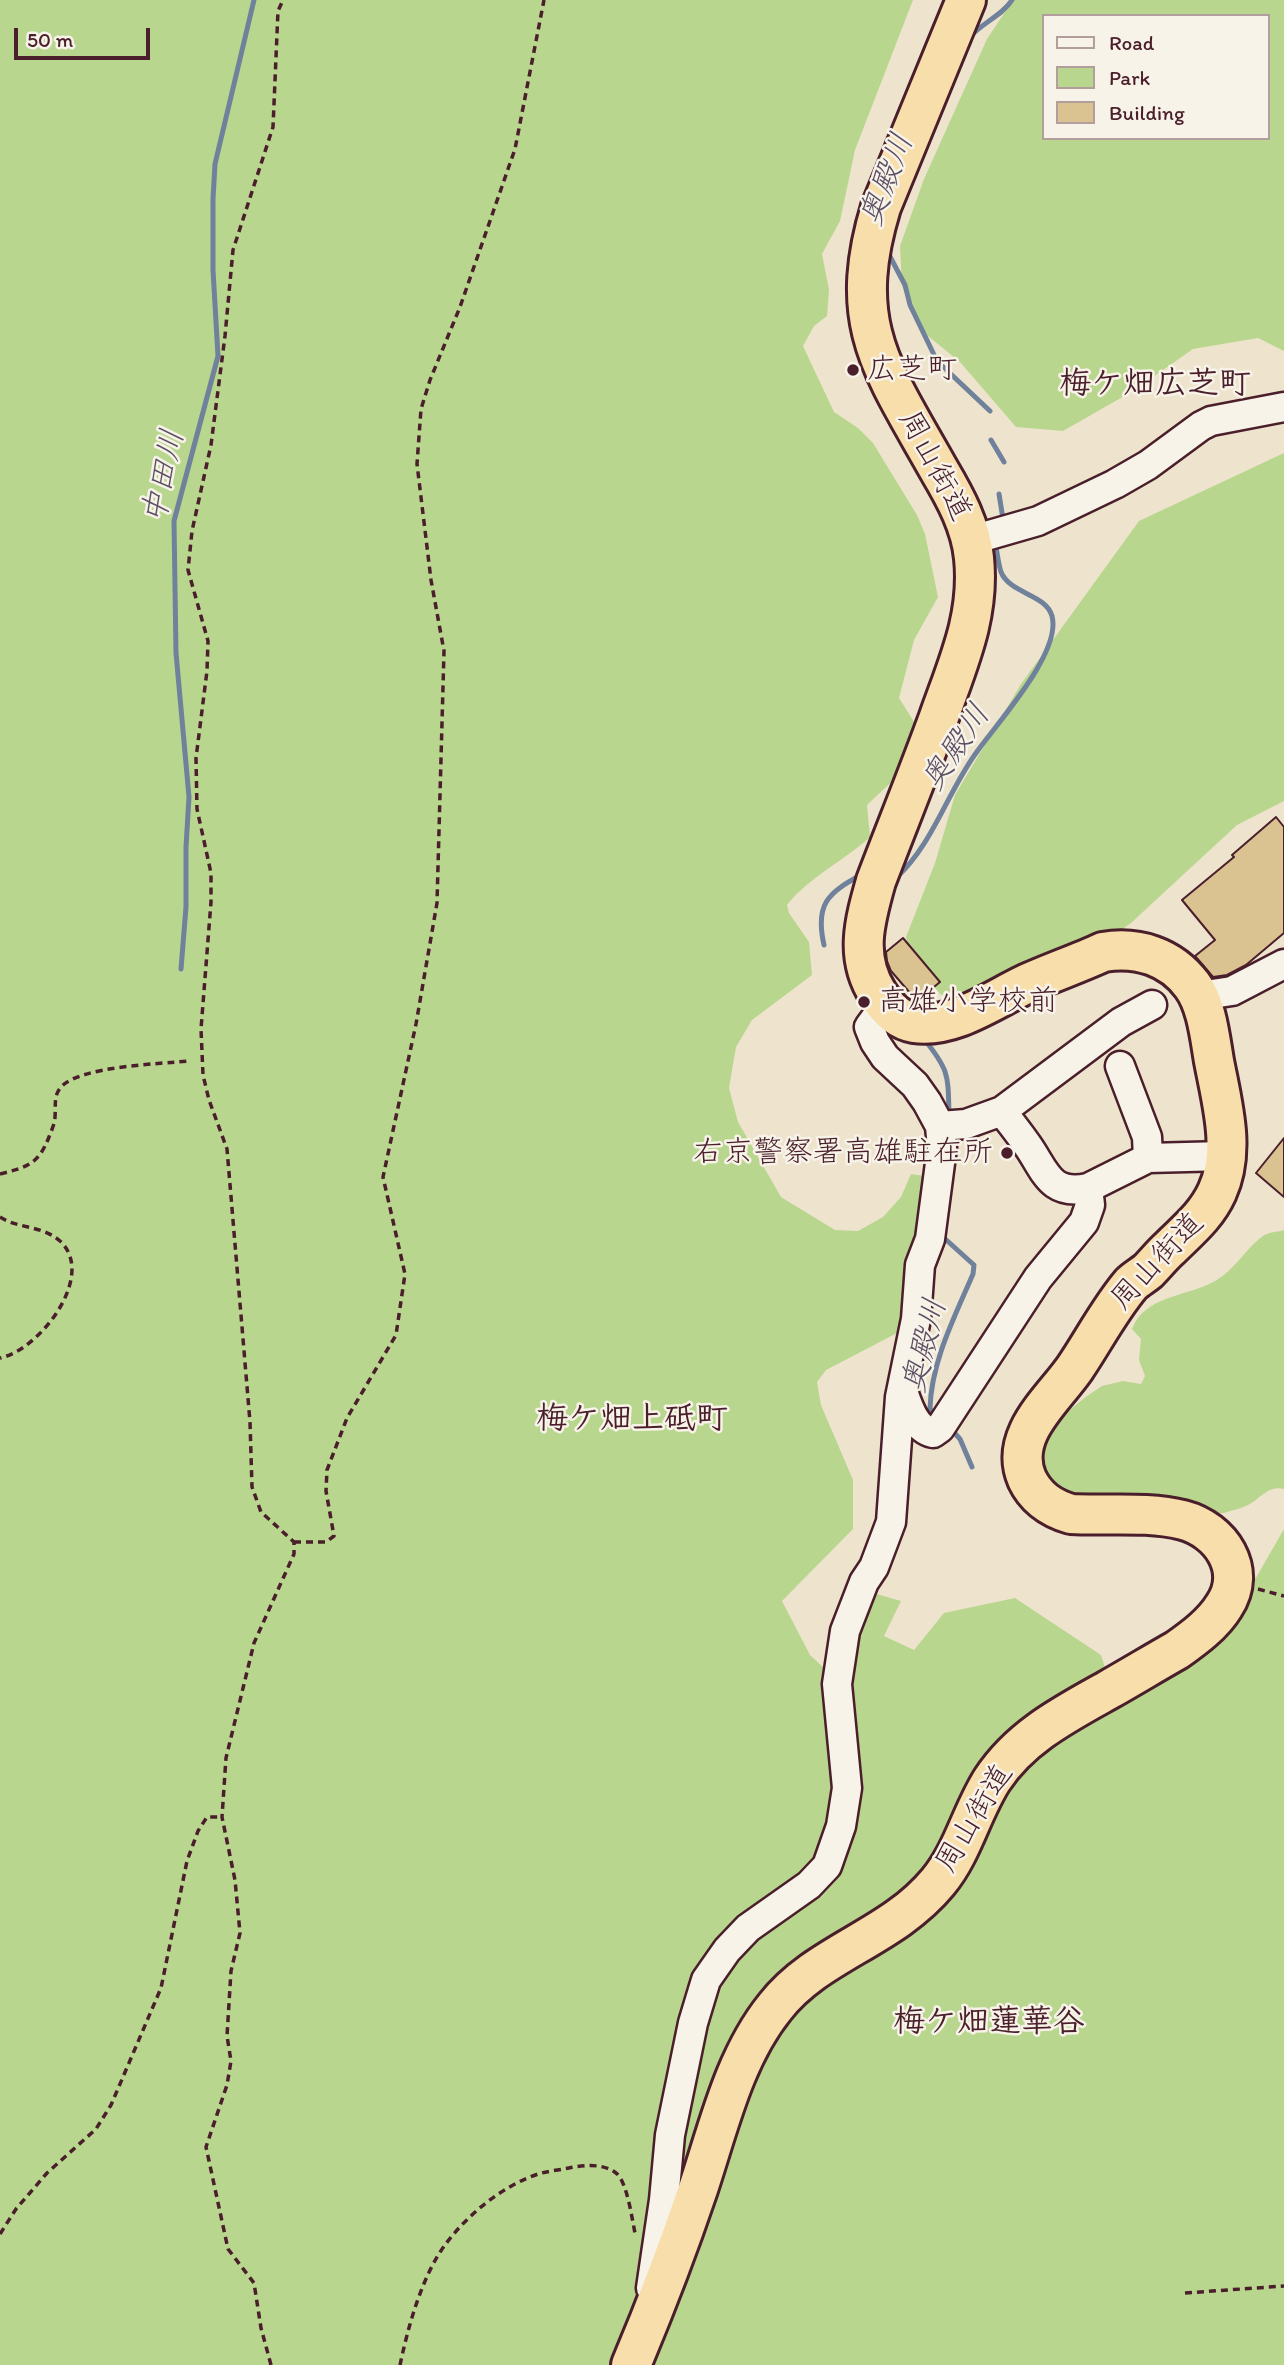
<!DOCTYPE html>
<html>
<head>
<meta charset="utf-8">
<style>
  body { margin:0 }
  #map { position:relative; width:1284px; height:2365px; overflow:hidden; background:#eee4ce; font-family:Itim,sans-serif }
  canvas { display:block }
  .legend { position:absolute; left:1042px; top:14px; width:228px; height:126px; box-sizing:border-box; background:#f7f3e8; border:2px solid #b29e9c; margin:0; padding:9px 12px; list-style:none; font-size:21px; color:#4a1f2b }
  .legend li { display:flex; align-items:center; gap:14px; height:35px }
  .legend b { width:35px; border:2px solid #b29e9c }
  .scale { position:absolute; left:14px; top:28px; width:136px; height:32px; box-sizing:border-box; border:4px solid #4a1f2b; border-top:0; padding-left:9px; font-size:21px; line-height:24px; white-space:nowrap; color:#4a1f2b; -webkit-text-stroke:5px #f7f3e8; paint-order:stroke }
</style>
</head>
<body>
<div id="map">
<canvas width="1284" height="2365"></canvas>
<ul class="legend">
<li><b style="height:9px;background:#f7f3e8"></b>Road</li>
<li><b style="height:19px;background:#b9d68f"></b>Park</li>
<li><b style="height:19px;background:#dac291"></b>Building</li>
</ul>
<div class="scale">50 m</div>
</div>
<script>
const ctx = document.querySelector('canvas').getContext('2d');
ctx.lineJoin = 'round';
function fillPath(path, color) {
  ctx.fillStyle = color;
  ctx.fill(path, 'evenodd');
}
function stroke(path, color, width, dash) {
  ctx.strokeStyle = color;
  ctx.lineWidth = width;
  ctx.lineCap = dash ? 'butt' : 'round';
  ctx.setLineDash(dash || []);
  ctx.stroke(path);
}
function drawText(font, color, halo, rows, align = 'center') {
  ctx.font = font + ' Itim,"Klee One",sans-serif';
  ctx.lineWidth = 5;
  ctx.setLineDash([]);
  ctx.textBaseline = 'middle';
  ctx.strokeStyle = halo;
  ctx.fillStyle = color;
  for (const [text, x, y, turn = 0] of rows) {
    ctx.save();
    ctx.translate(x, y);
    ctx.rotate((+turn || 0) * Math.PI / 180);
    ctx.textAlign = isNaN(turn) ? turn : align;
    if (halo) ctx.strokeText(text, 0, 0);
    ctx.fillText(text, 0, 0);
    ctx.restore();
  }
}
fillPath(new Path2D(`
  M0,0H913L855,150L840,221L822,254L829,290L827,316L814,326L803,346L834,412L858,428L873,443L917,515L925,534L938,597L914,640L899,698L916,725L902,772L867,805L870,837C844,861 809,877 787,905L789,913L809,942L812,975L752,1020L736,1047L729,1088L738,1122L781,1197L835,1230L858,1231L883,1217L901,1197L911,1174L924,1176L928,1208L901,1331L826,1370L817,1382L821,1405L853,1480V1529L782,1601L810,1655L825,1669L843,1673L873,1593L901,1601L884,1636L914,1650L944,1613L1015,1598L1101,1655L1106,1671L1242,1602L1284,1529V2365H0Z
  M1013,0H1284V351L1258,338L1193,349L1133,391L1063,431L1016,427L960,362L923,332L902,286L900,246L924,179L987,39ZM1044,16H1268V138H1044Z
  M1284,453V801L1237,825L1131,923L1103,943L960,1003L940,994L913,959L906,937L935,863L955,795L1021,684L1139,521Z
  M1284,1230V1489C1268,1485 1260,1499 1248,1505C1241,1509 1232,1510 1224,1513L1082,1517L1034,1462L1046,1429L1087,1396L1102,1386L1123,1381L1141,1384L1145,1376L1139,1360L1141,1339L1132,1329C1145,1295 1187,1297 1215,1281C1235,1270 1246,1248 1263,1236C1268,1232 1278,1232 1284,1230Z`), '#b9d68f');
stroke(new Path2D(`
  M969,38C981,23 1002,16 1012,0
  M886,249L905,285L910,305L937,361L990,411
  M991,440L1004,462
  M999,494L1003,519
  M896,878C933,844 947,793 976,753C996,724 1062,653 1052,616C1046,594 1010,594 1001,572C998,563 997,551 995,541
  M824,945C815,905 827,893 861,875
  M181,969L186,907V847L189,797L176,653L174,521L218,356L213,270V199L215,164L254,0
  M924,1039C950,1071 948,1076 949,1116
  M937,1418L930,1409C931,1362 955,1316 973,1274L974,1265L943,1237
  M950,1428L960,1439L972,1467`), '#70819c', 5);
const building = new Path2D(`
  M1276,817L1284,827V933L1246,965L1227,975L1213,977L1195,956L1215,940L1182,900L1234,857L1232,855Z
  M903,938L940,982L917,1001L891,971L887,961L886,952Z
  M1284,1138V1197L1256,1173Z`);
fillPath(building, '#dac291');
stroke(building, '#4a1f2b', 2);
const minor = new Path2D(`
  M972,540L1038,521L1115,484L1148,465L1201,426L1211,421L1284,407
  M1199,996L1232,991L1284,964
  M1120,1066L1147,1137L1148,1158
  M940,1126L966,1124L1002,1111L1121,1022L1152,1005
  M1088,1188L1148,1158L1225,1156
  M903,1391C908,1406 915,1429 933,1433L940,1428L1038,1278L1084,1222L1090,1205L1088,1188C1050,1196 1046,1172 1028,1146C1020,1134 1010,1122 1002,1111
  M651,2288L664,2200L670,2135L693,2023L706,1980L727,1950L748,1928L809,1885L827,1866L841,1826L847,1788L837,1684L845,1631L864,1582L874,1567L891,1522L900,1397L916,1319L920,1265L930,1239L942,1148L940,1126L927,1102L915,1085L885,1057L875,1042L869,1027L885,1005`);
const highway = new Path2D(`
  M631,2365C655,2308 677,2251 697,2192C718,2130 733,2059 775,2007C818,1952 891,1939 938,1882C963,1852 971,1813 992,1780C1020,1737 1065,1714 1108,1690C1131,1677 1154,1663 1177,1650C1194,1638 1213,1624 1224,1606C1248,1570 1221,1530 1183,1520C1147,1511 1108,1516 1071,1514C1051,1508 1036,1498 1027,1479C1008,1435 1053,1400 1075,1368C1094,1340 1109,1310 1131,1284C1136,1279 1142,1276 1148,1271C1155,1264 1162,1255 1170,1248C1188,1230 1206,1216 1217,1192C1236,1151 1222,1103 1214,1061C1210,1038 1207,1005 1192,985C1171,957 1138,946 1103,952C1077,964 1050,973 1024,985C991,1001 952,1029 914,1023C897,1020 886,1007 878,994C854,957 865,920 876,881C897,826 919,772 939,717C958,663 980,616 974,558C971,526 955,497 939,470C883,370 845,325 881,207L966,0`);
stroke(minor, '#4a1f2b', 33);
stroke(highway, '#4a1f2b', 44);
stroke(new Path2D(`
  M0,1174C27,1167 38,1165 49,1137C51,1131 55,1124 55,1117C56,1105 53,1095 62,1086C83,1066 158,1064 189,1061
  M0,1217C18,1229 42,1225 60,1241C97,1275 40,1350 0,1358
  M294,1542H326L334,1536L326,1491L327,1470L347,1418L396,1335L405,1274L383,1177L416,1024L437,903L444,651L431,580L417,464L421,409L430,380L460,307L515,149L544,0
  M1258,1589L1284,1596
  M0,2234L16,2209L47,2173L96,2129L111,2105L161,1988L187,1861L198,1831L207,1817H222
  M1185,2293L1284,2286
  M271,2365L261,2328L254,2283L228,2249L206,2147L227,2085L231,2061L227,2036L231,1971L240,1933L235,1880L222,1817L226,1758L254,1643L294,1554V1542L261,1512L252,1487L250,1422L227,1149L209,1100L203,1075L201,1029L211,902V873L197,809L196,758L207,671L208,641L188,570L192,531L211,445L225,336L233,250L273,127L278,11L283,0
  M400,2365C408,2327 422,2276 445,2245C467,2215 502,2186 538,2174C548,2171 559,2170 569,2168C584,2165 603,2163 616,2173C627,2181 632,2219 635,2233`), '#4a1f2b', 3.5, [7, 5]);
stroke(minor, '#f7f3e8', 28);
stroke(highway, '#f8deab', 38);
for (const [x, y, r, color] of [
  [853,370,7,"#4a1f2b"],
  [864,1002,7,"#4a1f2b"],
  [1007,1153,7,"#4a1f2b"]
]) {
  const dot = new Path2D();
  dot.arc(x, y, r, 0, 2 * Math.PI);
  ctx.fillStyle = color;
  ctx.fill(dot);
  stroke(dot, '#f7f3e8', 2.5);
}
drawText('30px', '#4a1f2b', '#f7f3e8', [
  ["広芝町",867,370],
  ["高雄小学校前",878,1002],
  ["右京警察署高雄駐在所",993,1153,"right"]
], 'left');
drawText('30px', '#4a1f2b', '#f7f3e8', [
  ["周山街道",934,466,62],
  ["周山街道",1158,1262,-47],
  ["周山街道",975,1819,-59]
]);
drawText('italic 32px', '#5d5064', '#f7f3e8', [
  ["奥殿川",888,180,-69],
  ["中田川",165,477,-78],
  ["奥殿川",957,748,-56],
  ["奥殿川",926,1346,-76]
]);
drawText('bold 32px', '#4a1f2b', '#f7f3e8', [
  ["梅ケ畑広芝町",1155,385],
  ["梅ケ畑上砥町",632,1420],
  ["梅ケ畑蓮華谷",989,2023]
]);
</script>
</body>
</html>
